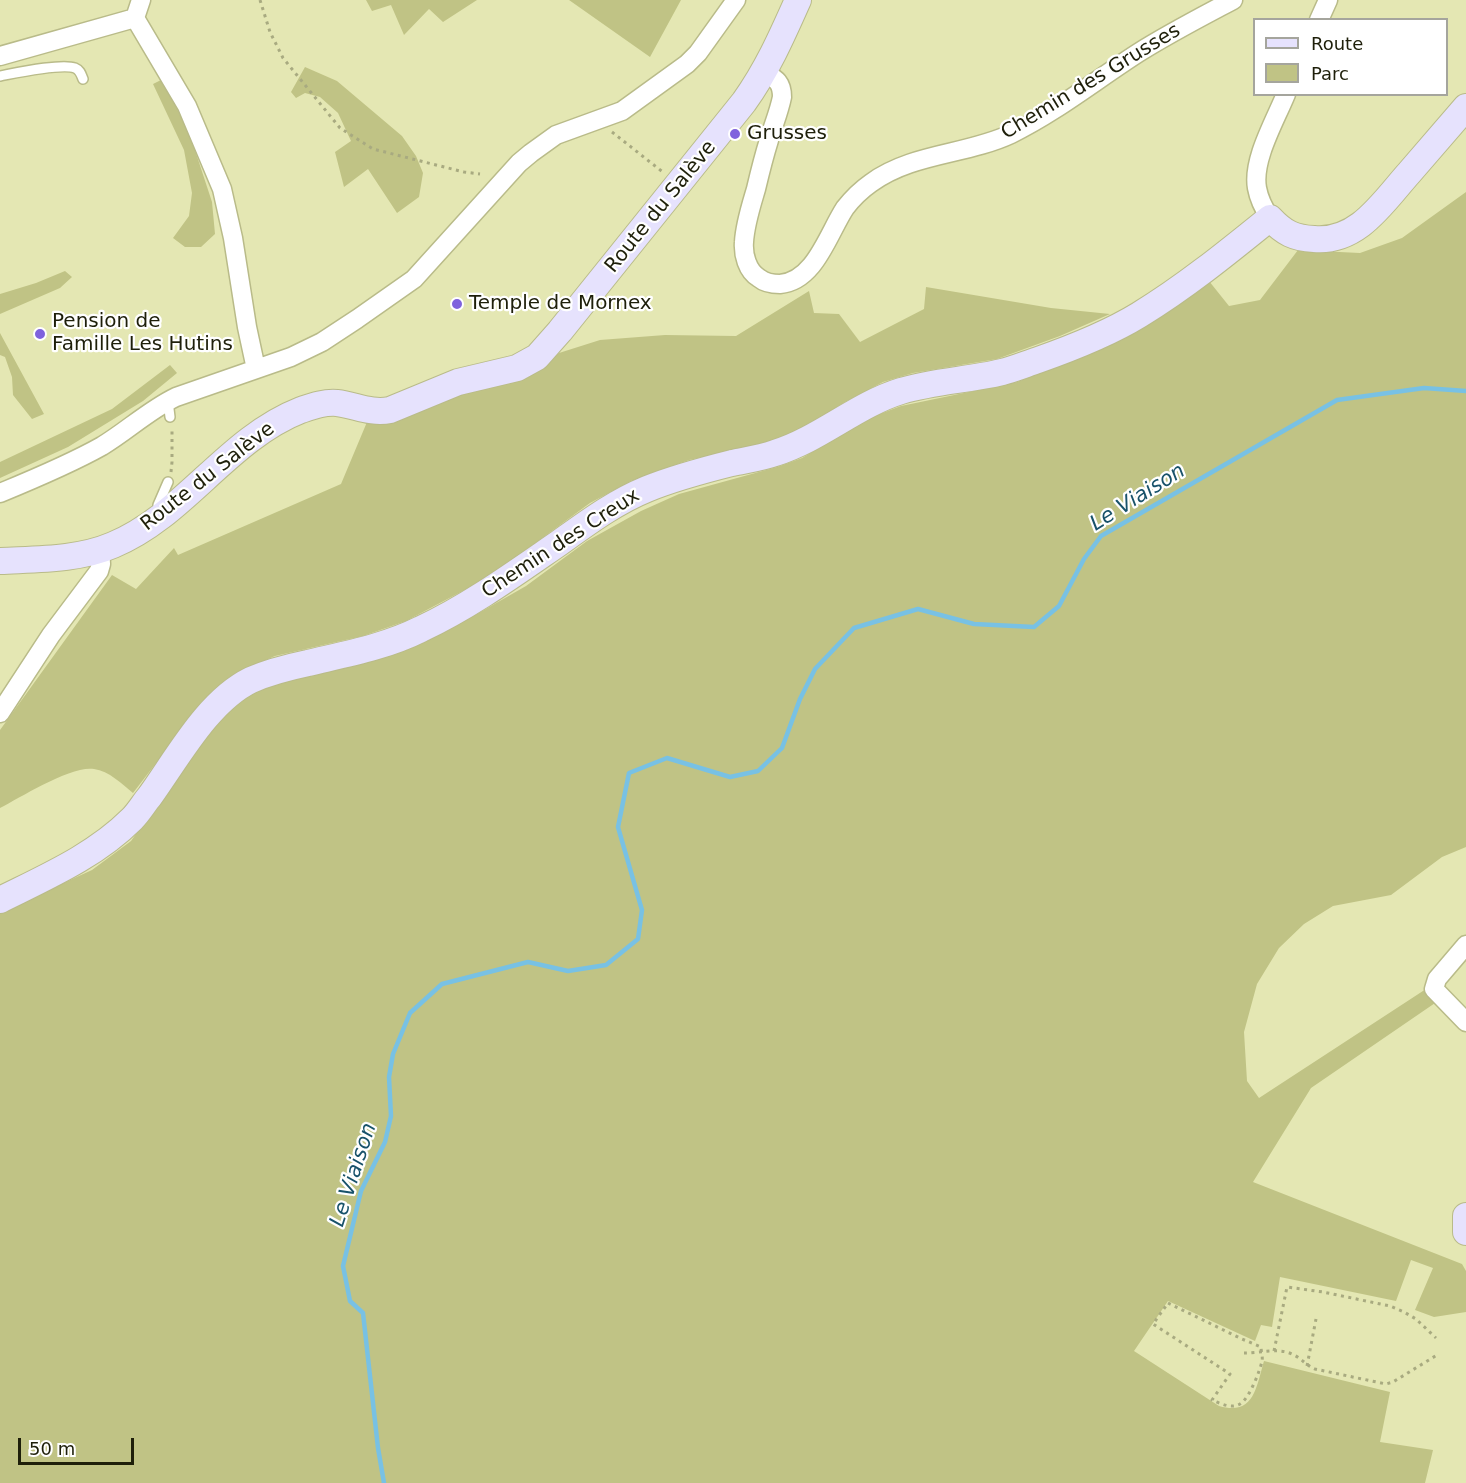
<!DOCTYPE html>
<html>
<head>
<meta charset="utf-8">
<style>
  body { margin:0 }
  #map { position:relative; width:1466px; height:1483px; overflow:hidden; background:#e4e7b3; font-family:"DejaVu Sans",sans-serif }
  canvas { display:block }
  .legend { position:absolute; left:1253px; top:18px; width:195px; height:78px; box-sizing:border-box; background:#fff; border:2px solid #a5a59d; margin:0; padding:8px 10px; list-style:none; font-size:18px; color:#1e1f0a }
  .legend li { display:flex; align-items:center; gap:12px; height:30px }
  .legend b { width:30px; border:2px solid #a5a59d }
  .scale { position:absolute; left:18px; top:1438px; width:116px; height:27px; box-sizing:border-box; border:3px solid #1e1f0a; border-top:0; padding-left:8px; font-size:18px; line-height:21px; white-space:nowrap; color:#1e1f0a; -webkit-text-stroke:4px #fff; paint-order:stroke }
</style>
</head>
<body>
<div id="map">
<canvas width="1466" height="1483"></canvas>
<ul class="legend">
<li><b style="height:8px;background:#e6e2fd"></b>Route</li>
<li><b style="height:16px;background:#c0c385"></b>Parc</li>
</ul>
<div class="scale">50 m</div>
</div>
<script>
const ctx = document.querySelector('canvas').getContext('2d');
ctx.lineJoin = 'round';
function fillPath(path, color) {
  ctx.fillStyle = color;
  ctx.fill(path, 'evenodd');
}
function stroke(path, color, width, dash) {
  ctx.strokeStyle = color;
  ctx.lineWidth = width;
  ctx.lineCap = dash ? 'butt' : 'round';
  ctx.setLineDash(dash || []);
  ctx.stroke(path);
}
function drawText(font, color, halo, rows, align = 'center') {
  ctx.font = font + ' "DejaVu Sans",sans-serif';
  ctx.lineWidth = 4.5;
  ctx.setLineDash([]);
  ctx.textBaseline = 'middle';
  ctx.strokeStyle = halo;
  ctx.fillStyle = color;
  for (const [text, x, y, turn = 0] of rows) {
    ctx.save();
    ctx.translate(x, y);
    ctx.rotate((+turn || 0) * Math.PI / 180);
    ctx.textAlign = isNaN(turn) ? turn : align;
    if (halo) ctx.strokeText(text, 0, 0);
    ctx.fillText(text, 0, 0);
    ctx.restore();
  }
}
fillPath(new Path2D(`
  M366,0H477L443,22L429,9L404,35L391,5L372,11Z
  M569,0H681L650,57Z
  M305,67L337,81L402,136L416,156L423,173L419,197L397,213L368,169L344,187L335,152L351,141L338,113L320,97L305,93L296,98L291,92Z
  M163,79L191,138L212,202L215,234L201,247H185L173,238L189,216L192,193L184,150L153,84Z
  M1466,192V847L1442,857L1391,895L1333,906L1304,924L1279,948L1257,984L1244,1032L1247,1081L1259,1098L1426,989L1438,1001L1311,1088L1253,1182L1462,1264L1466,1271V1312L1434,1317L1415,1310L1433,1268L1411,1260L1396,1301L1280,1277L1272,1327L1261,1325L1255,1341L1168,1301L1134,1351L1219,1406C1254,1416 1256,1388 1264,1361L1390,1392L1380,1442L1433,1450L1425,1483H0V912L92,870L131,841L212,726L253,690L427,639L477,614L526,586L587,541L641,511L679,494L777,467L802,458L869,418L901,406L1017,382L1074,360L1123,337L1209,281L1229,306L1260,300L1298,250L1360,253L1402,238Z
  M65,271L72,277L60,288L0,314V294L36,283Z
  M926,287L1051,308L1110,314L1060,336L997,359L913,373L883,382L845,402L800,430L767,443L689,460L631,481L590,503L489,577L406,621L363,636L275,656L241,671L218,687L200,706L133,793C122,784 109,771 94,769C72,765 21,797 0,808V730L112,575L136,589L174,548L178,555L341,484L367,422L409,416L443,397L537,371L559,353L600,340L665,335L736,336L809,291L814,313L839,314L860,342L924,309Z
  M0,333L44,414L32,419L13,395L12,377L5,357L0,355Z
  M170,365L177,373L143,401L68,447L0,478V462L112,409Z`), '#c0c385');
stroke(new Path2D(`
  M384,1483L378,1448L363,1313L350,1301L343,1266L361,1191L385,1142L391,1116L389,1077L393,1054L410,1013L442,984L528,962L568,971L606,965L638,939L642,910L618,827L629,773L667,758L730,777L758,771L782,748L800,699L815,669L854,628L918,609L974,624L1034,627L1059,606L1084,559L1101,536L1337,400L1424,388L1466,391`), '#78c1e4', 4.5);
const lane = new Path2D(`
  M0,76C16,73 62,63 75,68C80,70 81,74 83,79
  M168,401L170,417
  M158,512V505L168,482`);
const street = new Path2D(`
  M135,18L187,106L222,189L233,238L247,327L256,369
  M135,18L141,0
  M1319,20L1328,0
  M0,56L135,18
  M764,72C776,79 782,82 782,97C779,112 773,126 769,140C764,156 760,172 756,189C751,206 745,224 744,242C743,254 747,271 759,278C765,283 772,284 780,284C815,281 828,234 845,208C852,199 861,190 871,183C912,153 966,155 1011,134C1056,112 1096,80 1138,53C1168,34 1201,17 1233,0
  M1270,218C1264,209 1259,199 1257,188C1252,160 1275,121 1286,94
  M0,493C34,479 70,464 102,446C127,431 149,410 176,397L291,357L322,342L357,319L414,279L519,163L531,153L556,135L622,111L687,64L698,53L736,0
  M0,713L51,635L99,571L101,564L100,550
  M1466,945L1437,979L1434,989L1466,1022`);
const secondary = new Path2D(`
  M0,561C37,559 78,560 113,545C185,515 227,439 301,410C313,406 324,402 337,403C355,405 371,414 390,410L458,382L517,368L537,357L560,331L744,102C767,70 782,36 798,0
  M0,900C46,877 95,856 132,819C139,812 144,803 150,796C178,757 208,701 251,680C269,672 289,667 308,663C346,654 385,647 421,629C470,606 514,574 559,543C587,523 615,502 647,489C674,478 704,470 732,463C746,460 761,458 775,453C820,439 856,405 901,391C934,381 969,380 1002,372C1014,369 1026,364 1038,360C1072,348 1108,334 1139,315C1185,287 1228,252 1270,218C1284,233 1294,238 1314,239C1358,243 1383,202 1409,173C1428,151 1447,129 1466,107
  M1466,1216V1232`);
stroke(lane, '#b9bb89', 12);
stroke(street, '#b9bb89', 21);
stroke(secondary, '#b9bb89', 28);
stroke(new Path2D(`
  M260,0L270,32L283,58L340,128L373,149L464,172L480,174
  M612,132L664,173
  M171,472L172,462V428
  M1168,1303L1242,1339L1261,1347C1261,1351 1263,1357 1262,1361C1260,1371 1249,1399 1240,1404C1232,1409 1221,1404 1212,1400L1230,1374L1153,1324Z
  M1274,1351L1287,1287L1323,1292L1390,1306L1404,1312L1416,1319L1436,1338
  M1244,1353C1260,1353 1280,1347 1294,1355C1302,1359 1307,1366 1315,1369L1386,1384L1393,1382L1437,1355
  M1307,1366L1316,1319`), '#a8aa80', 3, [3, 4.5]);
stroke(lane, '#fff', 9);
stroke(street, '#fff', 18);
stroke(secondary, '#e6e2fd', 26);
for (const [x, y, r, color] of [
  [735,134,6,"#7f62dd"],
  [457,304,6,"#7f62dd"],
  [40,334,6,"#7f62dd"]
]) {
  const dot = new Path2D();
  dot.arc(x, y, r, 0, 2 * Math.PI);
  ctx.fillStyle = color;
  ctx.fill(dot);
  stroke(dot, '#fff', 2);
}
drawText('20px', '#1e1f0a', '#fff', [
  ["Chemin des Grusses",1091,82,-31],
  ["Route du Salève",661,207,-51],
  ["Route du Salève",208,477,-38],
  ["Chemin des Creux",561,544,-33]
]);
drawText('20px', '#1e1f0a', '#fff', [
  ["Grusses",747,134],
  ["Temple de Mornex",469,304],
  ["Pension de",52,322],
  ["Famille Les Hutins",52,345]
], 'left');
drawText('italic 21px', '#18526a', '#fff', [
  ["Le Viaison",1138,498,-32],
  ["Le Viaison",354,1175,-72]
]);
</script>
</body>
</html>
